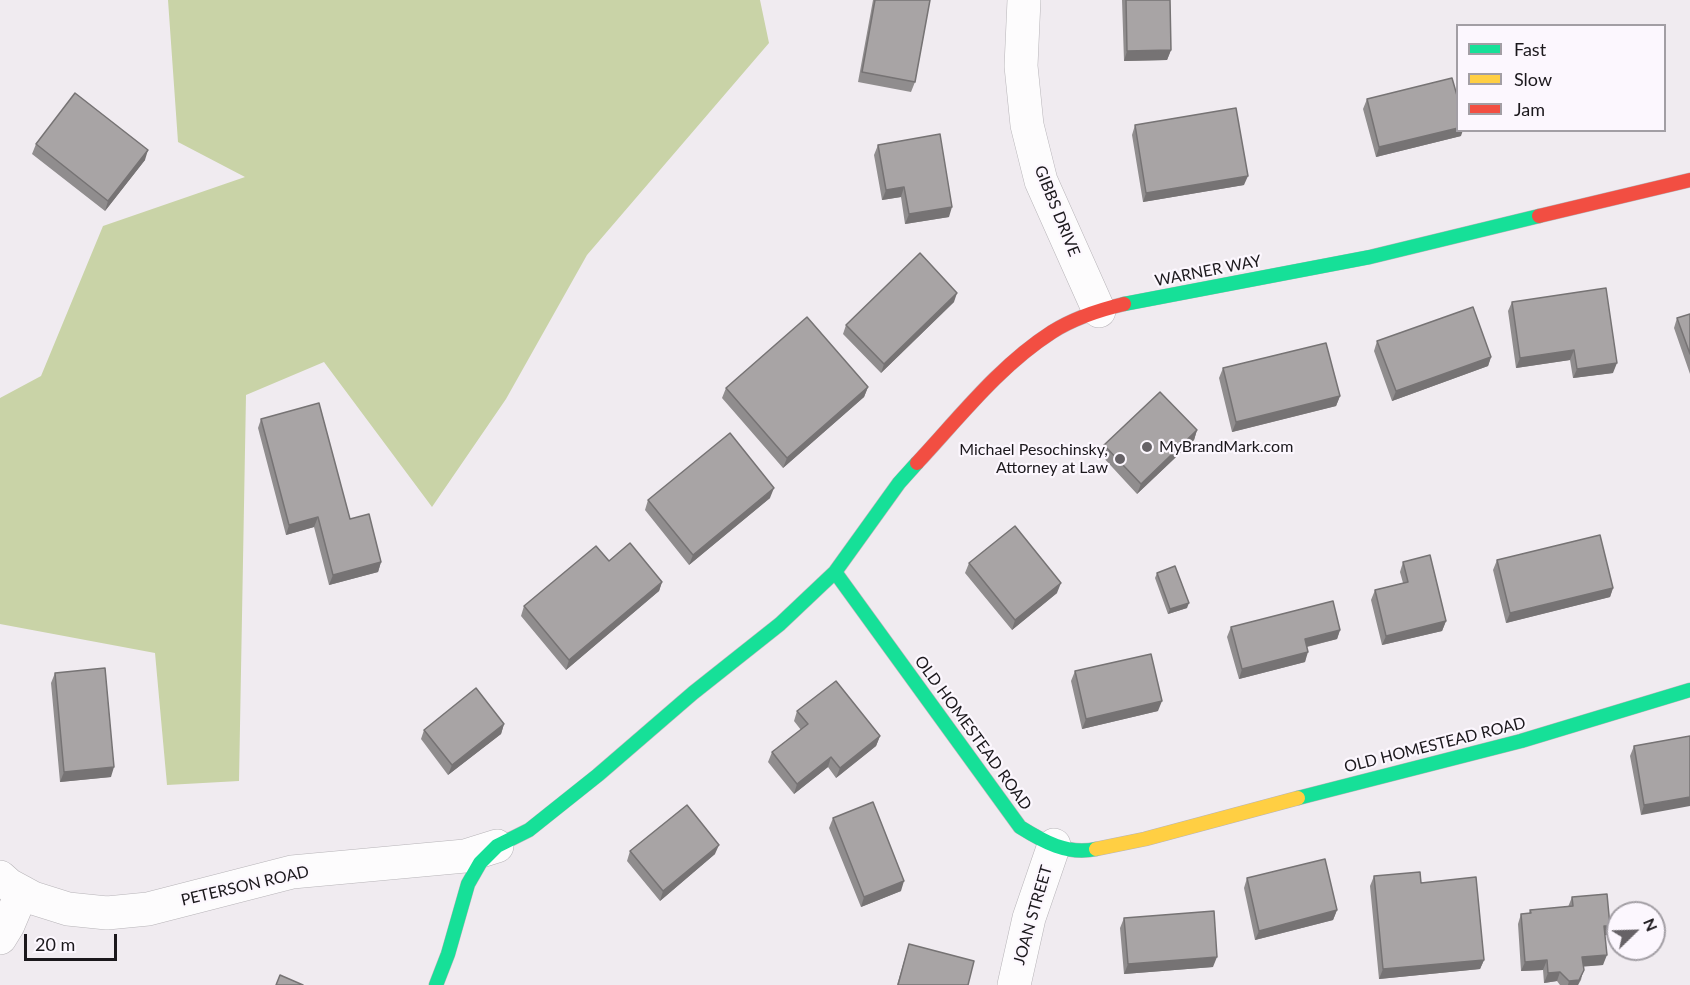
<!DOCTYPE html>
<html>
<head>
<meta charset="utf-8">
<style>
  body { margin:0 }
  #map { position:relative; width:1690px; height:985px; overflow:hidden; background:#f0ebf0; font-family:Lato,sans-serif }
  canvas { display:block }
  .legend { position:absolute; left:1456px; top:24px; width:210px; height:108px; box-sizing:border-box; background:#fcf7fe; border:2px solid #a29ea4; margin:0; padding:8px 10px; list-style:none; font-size:18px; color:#1b181c }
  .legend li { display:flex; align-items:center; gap:12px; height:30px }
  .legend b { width:30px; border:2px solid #a29ea4 }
  .north { position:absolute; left:1606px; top:901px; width:60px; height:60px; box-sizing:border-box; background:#fcf7fe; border:2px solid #a29ea4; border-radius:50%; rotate:67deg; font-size:16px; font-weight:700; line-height:24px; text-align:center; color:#1b181c }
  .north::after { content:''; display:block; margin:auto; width:21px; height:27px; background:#666266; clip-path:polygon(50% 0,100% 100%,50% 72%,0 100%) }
  .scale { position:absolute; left:24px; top:934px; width:93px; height:27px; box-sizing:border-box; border:3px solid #1b181c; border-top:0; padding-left:8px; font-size:18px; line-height:21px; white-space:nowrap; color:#1b181c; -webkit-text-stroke:4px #fcf7fe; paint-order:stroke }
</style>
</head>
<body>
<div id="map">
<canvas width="1690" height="985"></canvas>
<ul class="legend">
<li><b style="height:8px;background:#16e098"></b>Fast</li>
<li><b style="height:8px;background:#ffcf43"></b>Slow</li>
<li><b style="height:8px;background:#f24e42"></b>Jam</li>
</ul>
<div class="north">N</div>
<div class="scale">20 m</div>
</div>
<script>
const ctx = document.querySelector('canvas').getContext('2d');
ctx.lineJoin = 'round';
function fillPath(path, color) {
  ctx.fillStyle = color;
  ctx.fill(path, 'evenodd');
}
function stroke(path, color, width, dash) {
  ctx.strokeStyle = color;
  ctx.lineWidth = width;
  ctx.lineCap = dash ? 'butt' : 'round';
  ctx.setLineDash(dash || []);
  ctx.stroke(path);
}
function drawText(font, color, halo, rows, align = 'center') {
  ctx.font = font + ' Lato,sans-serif';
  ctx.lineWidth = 4.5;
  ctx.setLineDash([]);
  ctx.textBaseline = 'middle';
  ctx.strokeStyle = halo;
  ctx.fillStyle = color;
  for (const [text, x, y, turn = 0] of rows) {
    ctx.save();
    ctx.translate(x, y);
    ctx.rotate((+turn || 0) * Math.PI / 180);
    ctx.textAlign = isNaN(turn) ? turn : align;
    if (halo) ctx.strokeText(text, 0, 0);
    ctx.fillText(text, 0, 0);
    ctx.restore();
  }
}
fillPath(new Path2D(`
  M168,0H760L769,43L587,255L506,399L432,507L324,362L246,395L239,781L167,785L155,653L0,624V398L41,376L103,226L245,177L178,142Z`), '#c9d3a7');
const street = new Path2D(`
  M1024,0L1021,66L1027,125L1041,181L1099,311
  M0,877L9,885L33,898L68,909L107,913L148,909L292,872L465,856L497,846
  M0,938L8,925L22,892
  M1014,985L1029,918L1054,845`);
const fast = new Path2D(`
  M1124,304L1370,257L1539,216
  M835,572L1020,827C1044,842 1067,855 1096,849
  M1298,798L1521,741L1690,690
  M436,985L448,954L468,884L480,863L497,846L529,830L598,775L693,693L780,624L835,572L899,483L917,463`);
const slow = new Path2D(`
  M1096,849L1145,839L1298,798`);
const jam = new Path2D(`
  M1539,216L1690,180
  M917,463C959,418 999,366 1052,332C1074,318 1099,310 1124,304`);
stroke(street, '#b7b4b8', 34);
stroke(fast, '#b7b4b8', 15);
stroke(slow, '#b7b4b8', 15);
stroke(jam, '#b7b4b8', 15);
stroke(street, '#fdfcfd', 33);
stroke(fast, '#16e098', 14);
stroke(slow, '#ffcf43', 14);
stroke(jam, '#f24e42', 14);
fillPath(new Path2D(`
  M873,0H930L915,82L911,92L858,82Z
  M1122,0H1170L1171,50L1167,60L1124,61Z
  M1367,99L1461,136L1376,157L1363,109Z
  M1135,125L1244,185L1143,202L1132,135Z
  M36,144L145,160L105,211L32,154Z
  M878,145L949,217L905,224L901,197L882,200L874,155Z
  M954,302L881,373L843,334L846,325Z
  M1512,302L1613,373L1573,378L1570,360L1516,368L1508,311Z
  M1690,314V374L1674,328L1677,318Z
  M1377,341L1491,357L1488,366L1392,401L1374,351Z
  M1223,368L1340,396L1336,406L1232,432L1219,378Z
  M868,387L864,397L783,468L722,398L726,388Z
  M261,419L350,519L381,562L378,572L329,585L314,527L286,535L258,428Z
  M1197,430L1194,440L1137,494L1101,455L1104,445Z
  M770,498L689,565L645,510L648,500Z
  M1497,560L1613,588L1610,597L1506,623L1493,570Z
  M609,561L662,582L659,591L566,670L521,616L524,606Z
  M1403,562L1446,621L1442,631L1382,645L1371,600L1375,590L1403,583L1400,572Z
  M969,563L1057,593L1012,630L965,573Z
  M1157,573L1187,608L1168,614L1155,578Z
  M1231,627L1340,630L1337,639L1307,647L1305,662L1239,679L1227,637Z
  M1075,671L1158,711L1082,729L1071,681Z
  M55,673L111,777L60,782L51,683Z
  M797,711L880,736L876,746L836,778L828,767L794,794L768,762L772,752L801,730L794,721Z
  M504,724L501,734L448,775L421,739L424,730Z
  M1690,736L1641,815L1630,756L1634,746Z
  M833,818L901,891L861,907L829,828Z
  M630,851L715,854L660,901L627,861Z
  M1374,876L1421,883L1484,960L1480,969L1379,979L1370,886Z
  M1247,878L1337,910L1333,920L1255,940L1244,888Z
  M1572,897L1607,935H1605L1603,965L1584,966L1581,980L1578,985H1560L1557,981L1544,983L1543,970L1521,971L1518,924L1521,914L1529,913L1530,910L1568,907Z
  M1124,918L1213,967L1124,974L1120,928Z
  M909,944L968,985H897Z`), '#908d8e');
fillPath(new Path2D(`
  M1171,50L1167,60L1124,61L1127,51Z
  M1458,128V130H1463L1461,136L1376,157L1379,147Z
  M148,150L145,160L105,211L108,201Z
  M1248,176L1244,185L1143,202L1146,193Z
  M904,187L901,197L882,200L886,190Z
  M952,207L949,217L905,224L909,214Z
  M957,293L954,302L881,373L884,364Z
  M1574,350L1570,360L1516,368L1520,358Z
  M1491,357L1488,366L1392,401L1396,391Z
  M1617,363L1613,373L1573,378L1577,369Z
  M868,387L864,397L783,468L787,458Z
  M1340,396L1336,406L1232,432L1236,422Z
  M1197,430L1194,440L1137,494L1141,484Z
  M774,488L770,498L689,565L693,555Z
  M318,517L314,527L286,535L289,525Z
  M381,562L378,572L329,585L333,575Z
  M662,582L659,591L566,670L569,660Z
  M1061,583L1057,593L1012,630L1015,620Z
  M1613,588L1610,597L1506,623L1510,613Z
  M1189,603L1187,608L1168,614L1170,609Z
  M1446,621L1442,631L1382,645L1386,636Z
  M1340,630L1337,639L1301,648L1305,639Z
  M1308,652L1305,662L1239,679L1242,669Z
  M1162,701L1158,711L1082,729L1086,719Z
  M504,724L501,734L448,775L452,765Z
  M880,736L876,746L836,778L840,768Z
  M831,757L828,767L794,794L797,784Z
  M114,767L111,777L60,782L64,772Z
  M1690,797V806L1641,815L1644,805Z
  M719,845L715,854L660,901L663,891Z
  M904,881L901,891L861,907L864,897Z
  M1337,910L1333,920L1255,940L1259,931Z
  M1604,926H1610L1607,935L1600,936Z
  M1607,955L1603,965L1579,967L1582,957Z
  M1217,957L1213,967L1124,974L1128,964Z
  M1484,960L1480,969L1379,979L1383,969Z
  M1547,960L1543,970L1521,971L1525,962Z
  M1584,970L1578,985H1568L1569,981Z
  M1560,972L1557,981L1544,983L1548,973Z`), '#767374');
const building = new Path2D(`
  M875,0H930L915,82L862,72Z
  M1126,0H1170L1171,50L1127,51Z
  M1452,78L1458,99V128L1379,147L1367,99Z
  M75,93L148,150L108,201L36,144Z
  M1236,108L1248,176L1146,193L1135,125Z
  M940,134L952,207L909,214L904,187L886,190L878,145Z
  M920,253L957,293L884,364L846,325Z
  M1606,288L1617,363L1577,369L1574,350L1520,358L1512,302Z
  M1473,307L1491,357L1396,391L1377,341Z
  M1690,314V354L1677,318Z
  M807,317L868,387L787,458L726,388Z
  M1326,343L1340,396L1236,422L1223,368Z
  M1160,392L1197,430L1141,484L1104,445Z
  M319,403L350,519L369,514L381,562L333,575L318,517L289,525L261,419Z
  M730,433L774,488L693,555L648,500Z
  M1015,526L1061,583L1015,620L969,563Z
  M1600,535L1613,588L1510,613L1497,560Z
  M630,543L662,582L569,660L524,606L596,546L609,561Z
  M1430,555L1446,621L1386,636L1375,590L1408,582L1403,562Z
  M1175,566L1189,603L1170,609L1157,573Z
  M1333,601L1340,630L1305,639L1308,652L1242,669L1231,627Z
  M1151,654L1162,701L1086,719L1075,671Z
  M105,668L114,767L64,772L55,673Z
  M836,681L880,736L840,768L831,757L797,784L772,752L808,724L797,711Z
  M476,688L504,724L452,765L424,730Z
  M1690,736V797L1644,805L1634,746Z
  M873,802L904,881L864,897L833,818Z
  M687,805L719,845L663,891L630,851Z
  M1325,859L1337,910L1259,931L1247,878Z
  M1420,872L1421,883L1476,877L1484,960L1383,969L1374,876Z
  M1607,894L1610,926H1604L1607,955L1582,957L1584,970L1579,980L1569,981L1560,972L1548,973L1547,960L1525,962L1521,914L1531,913L1530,910L1573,906L1572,897Z
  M1214,911L1217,957L1128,964L1124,918Z
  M909,944L974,961L968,985H898Z
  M280,975L303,985H276Z`);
fillPath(building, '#a8a4a5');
stroke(building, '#767374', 1.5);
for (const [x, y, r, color] of [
  [1147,447,6,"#666266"],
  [1120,459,6,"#666266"]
]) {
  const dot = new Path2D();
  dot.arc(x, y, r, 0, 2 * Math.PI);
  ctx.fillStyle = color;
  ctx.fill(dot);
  stroke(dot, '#fcf7fe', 2);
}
drawText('16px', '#1b181c', '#fcf7fe', [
  ["GIBBS DRIVE",1057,211,68],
  ["WARNER WAY",1208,271,-11],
  ["OLD HOMESTEAD ROAD",973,733,54],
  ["OLD HOMESTEAD ROAD",1435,745,-14],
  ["PETERSON ROAD",245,886,-13],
  ["JOAN STREET",1033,915,-74]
]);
drawText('16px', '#1b181c', '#fcf7fe', [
  ["MyBrandMark.com",1159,447],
  ["Michael Pesochinsky,",1108,450,"right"],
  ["Attorney at Law",1108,468,"right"]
], 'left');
</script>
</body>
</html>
